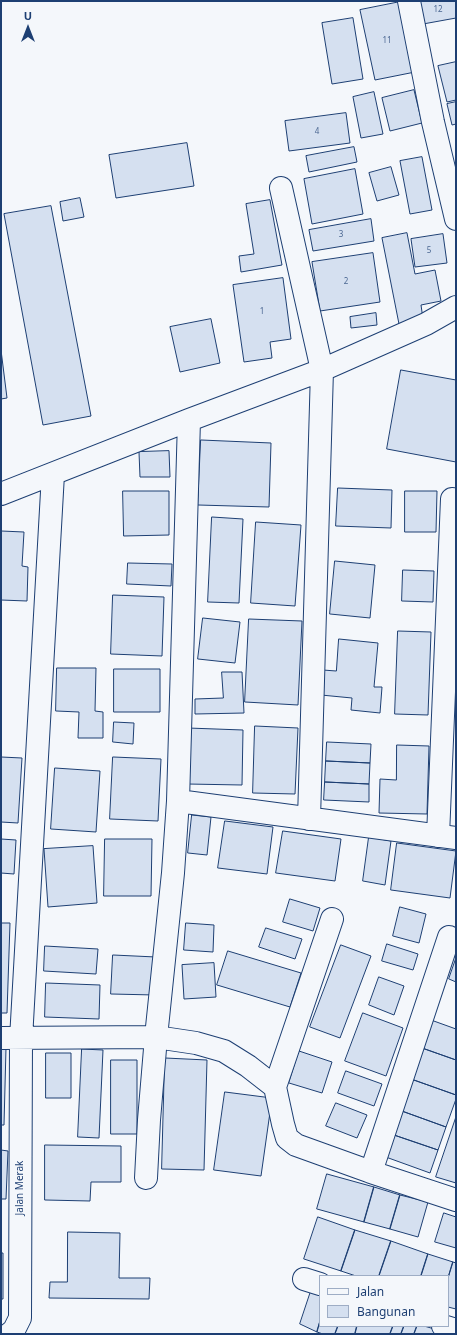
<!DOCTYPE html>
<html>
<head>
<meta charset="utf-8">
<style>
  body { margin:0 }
  #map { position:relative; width:457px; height:1335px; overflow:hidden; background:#f4f7fb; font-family:"Noto Sans",sans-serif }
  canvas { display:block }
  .frame { position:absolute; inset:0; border:2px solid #1d3f73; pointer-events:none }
  .legend { position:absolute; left:319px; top:1275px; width:130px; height:52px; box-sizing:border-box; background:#f4f7fb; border:1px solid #9eadc5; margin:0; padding:5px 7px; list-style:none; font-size:12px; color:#1d3f73 }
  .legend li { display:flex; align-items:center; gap:8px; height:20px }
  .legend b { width:20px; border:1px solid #9eadc5 }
  .north { position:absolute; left:8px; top:8px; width:40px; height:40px; -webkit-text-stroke:3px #f4f7fb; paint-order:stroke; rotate:0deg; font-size:11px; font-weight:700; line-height:16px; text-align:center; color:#1d3f73 }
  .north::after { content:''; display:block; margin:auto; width:14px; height:18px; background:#1d3f73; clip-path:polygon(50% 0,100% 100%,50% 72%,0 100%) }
</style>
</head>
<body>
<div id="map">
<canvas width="457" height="1335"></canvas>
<div class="frame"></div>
<ul class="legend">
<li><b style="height:5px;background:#f4f7fb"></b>Jalan</li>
<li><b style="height:11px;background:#d5e0f0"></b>Bangunan</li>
</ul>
<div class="north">U</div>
</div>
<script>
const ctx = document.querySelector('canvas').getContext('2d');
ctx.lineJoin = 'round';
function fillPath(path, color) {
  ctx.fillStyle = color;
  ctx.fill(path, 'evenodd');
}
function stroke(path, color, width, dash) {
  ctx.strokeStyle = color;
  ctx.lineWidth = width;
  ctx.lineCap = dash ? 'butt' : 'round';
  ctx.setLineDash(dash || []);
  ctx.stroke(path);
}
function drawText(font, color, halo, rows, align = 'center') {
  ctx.font = font + ' "Noto Sans",sans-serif';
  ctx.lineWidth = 3;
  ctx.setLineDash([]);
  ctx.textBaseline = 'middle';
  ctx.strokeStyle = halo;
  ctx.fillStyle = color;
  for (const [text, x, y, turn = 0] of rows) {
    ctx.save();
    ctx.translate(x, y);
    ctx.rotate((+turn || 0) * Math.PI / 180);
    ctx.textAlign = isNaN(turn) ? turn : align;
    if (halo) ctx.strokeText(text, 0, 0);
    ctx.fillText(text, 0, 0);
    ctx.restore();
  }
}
const building = new Path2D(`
  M419,1H456V18L423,24Z
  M400,2L415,72L375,80L360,10Z
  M353,18L363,79L332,84L322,23Z
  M456,62V100L447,102L438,66Z
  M414,90L422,123L390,131L382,98Z
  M374,92L383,134L361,138L353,97Z
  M456,102V124L452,125L447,104Z
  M346,113L350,143L289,151L285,121Z
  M187,143L194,186L116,198L109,155Z
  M354,147L357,162L309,172L306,156Z
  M422,157L432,210L410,214L400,161Z
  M391,167L399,195L377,201L369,173Z
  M355,169L363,214L312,224L304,179Z
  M80,198L84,217L63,221L60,202Z
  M270,200L282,265L241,272L239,256L254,254L246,204Z
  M51,206L91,416L43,425L4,214Z
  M371,219L374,241L313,251L309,230Z
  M407,233L415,274L435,270L441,301L421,305L423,319L399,324L382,238Z
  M443,234L447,263L415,267L411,239Z
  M373,253L380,302L320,311L312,262Z
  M283,278L291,339L270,342L272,358L244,362L233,285Z
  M376,313L377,325L351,328L350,317Z
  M211,319L220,363L180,372L170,327Z
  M1,350L7,398L1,399Z
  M401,370L456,380V462L387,449Z
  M201,440L271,443L269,507L198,505Z
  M169,451L170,477H140L139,452Z
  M338,488L392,490L391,528L336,526Z
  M123,491H169V535L124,536Z
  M405,491H437L436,532H405Z
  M212,517L243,519L239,603L208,602Z
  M256,522L301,525L295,606L251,603Z
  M1,531L24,532L22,566L28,567L27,601L1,600Z
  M335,561L375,565L370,618L330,614Z
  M128,563L172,564L171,586L127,584Z
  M403,570L434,571L433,602L402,601Z
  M113,595L164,597L162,656L111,654Z
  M203,618L240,622L235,663L198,659Z
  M249,619L302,621L298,705L245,702Z
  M398,631L431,632L428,715L395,714Z
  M339,639L378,643L374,687H382L380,713L351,710L352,698L321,695L323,670L336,671Z
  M57,668H96L95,711L103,712V738H78L79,712L56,711Z
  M114,669H160V712H114Z
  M222,672H242L244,713L195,714V699L223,698Z
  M114,722L134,723L133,744L113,742Z
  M255,726L298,728L295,794L253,793Z
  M188,728L243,730L242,785L187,784Z
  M327,742L371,744L370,763L326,761Z
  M397,745L429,746L427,814L379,813L380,779L396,780Z
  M1,757L22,758L18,823L1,822Z
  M113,757L161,759L158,821L110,819Z
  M326,761L370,763L369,784L325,782Z
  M55,768L100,771L96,832L51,829Z
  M325,782L369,784V802L324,800Z
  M192,815L211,817L207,855L188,853Z
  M225,821L273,827L267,874L218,868Z
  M283,831L341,839L335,881L276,873Z
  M369,837L391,841L385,885L363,881Z
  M1,839L16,840L14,874L1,873Z
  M105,839H152L151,896H104Z
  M397,843L456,851L450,898L391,890Z
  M93,846L97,903L48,907L44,849Z
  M290,899L320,908L313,931L283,922Z
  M400,907L426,914L419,943L393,936Z
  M1,923H10L7,1013H1Z
  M186,923L214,925L213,952L184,950Z
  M266,928L302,939L295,959L259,947Z
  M387,944L418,954L413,970L382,961Z
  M341,945L371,956L340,1038L310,1027Z
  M45,946L98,949L96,974L44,971Z
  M228,951L301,973L290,1007L217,985Z
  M113,955L156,957L155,995L111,994Z
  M456,958V982L449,979Z
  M214,963L216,997L184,999L182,965Z
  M379,977L404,986L394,1015L369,1005Z
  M46,983L100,985L99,1019L45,1017Z
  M363,1013L403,1028L386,1076L345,1061Z
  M431,1020L456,1029V1060L422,1048Z
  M1,1048H6L4,1125H1Z
  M422,1048L456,1060V1095L411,1079Z
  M82,1049L103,1050L99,1138L78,1137Z
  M299,1051L332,1062L322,1093L289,1083Z
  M46,1053H71V1098H46Z
  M165,1058L207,1060L204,1170L162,1169Z
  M111,1060H137V1134H111Z
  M346,1071L382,1084L374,1106L338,1093Z
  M411,1079L456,1095V1099L446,1127L399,1110Z
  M225,1092L272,1098L261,1176L214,1170Z
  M336,1103L367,1115L357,1138L326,1126Z
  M399,1110L446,1127L438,1150L391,1134Z
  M456,1117V1183L436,1177Z
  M391,1134L438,1150L430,1173L383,1156Z
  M45,1145L121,1146V1182H91L90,1201L45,1200Z
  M1,1150L8,1151L6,1199H1Z
  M327,1174L374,1187L364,1222L317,1209Z
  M374,1187L400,1195L390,1229L364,1222Z
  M400,1195L428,1202L418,1237L390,1229Z
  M444,1213L456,1217V1248L435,1242Z
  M318,1217L355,1230L341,1271L304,1259Z
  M355,1230L391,1241L379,1276H356L341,1271Z
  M68,1232L120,1233L119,1278H150L149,1299L49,1298L50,1282H67Z
  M391,1241L428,1254L421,1276H379Z
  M1,1253H3V1299H1Z
  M428,1254L453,1262L448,1278V1276H421Z
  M453,1262L456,1263V1309L448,1307V1278Z
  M312,1288L320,1292V1321L317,1332L300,1324Z
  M320,1321V1326H338L335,1334H323L317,1332Z
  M338,1326H357L355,1334H335Z
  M357,1326H393L390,1334H355Z
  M393,1326H404L401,1334H390Z
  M404,1326H417L414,1334H401Z
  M417,1326H424L438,1330L437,1334H414Z`);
fillPath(building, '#d5e0f0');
stroke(building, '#1d3f73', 1);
const minor = new Path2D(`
  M409,1L433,122L456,219
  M281,188L322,370L309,819
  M1,494L189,420L322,370L426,324L456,307
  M178,801L456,838
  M438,836L452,499
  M1,1038L156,1037L196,1043L224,1051L248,1066L275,1087L283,1124L287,1138L296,1145L371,1172L456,1200
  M275,1087L332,919
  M371,1172L449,937
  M146,1178L149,1120L156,1037L173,873L178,801L189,420
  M304,1279L320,1284
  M443,1326L456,1330
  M9,1334L14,1330L20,1318L21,1039L53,474`);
stroke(minor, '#1d3f73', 24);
stroke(minor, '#f4f7fb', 22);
drawText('8px', '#4b6792', null, [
  ["12",438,10],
  ["11",387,41],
  ["4",317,132],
  ["3",341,235],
  ["5",429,251],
  ["2",346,282],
  ["1",262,312]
]);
drawText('10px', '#1d3f73', '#f4f7fb', [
  ["Jalan Merak",20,1188,-90]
]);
</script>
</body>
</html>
